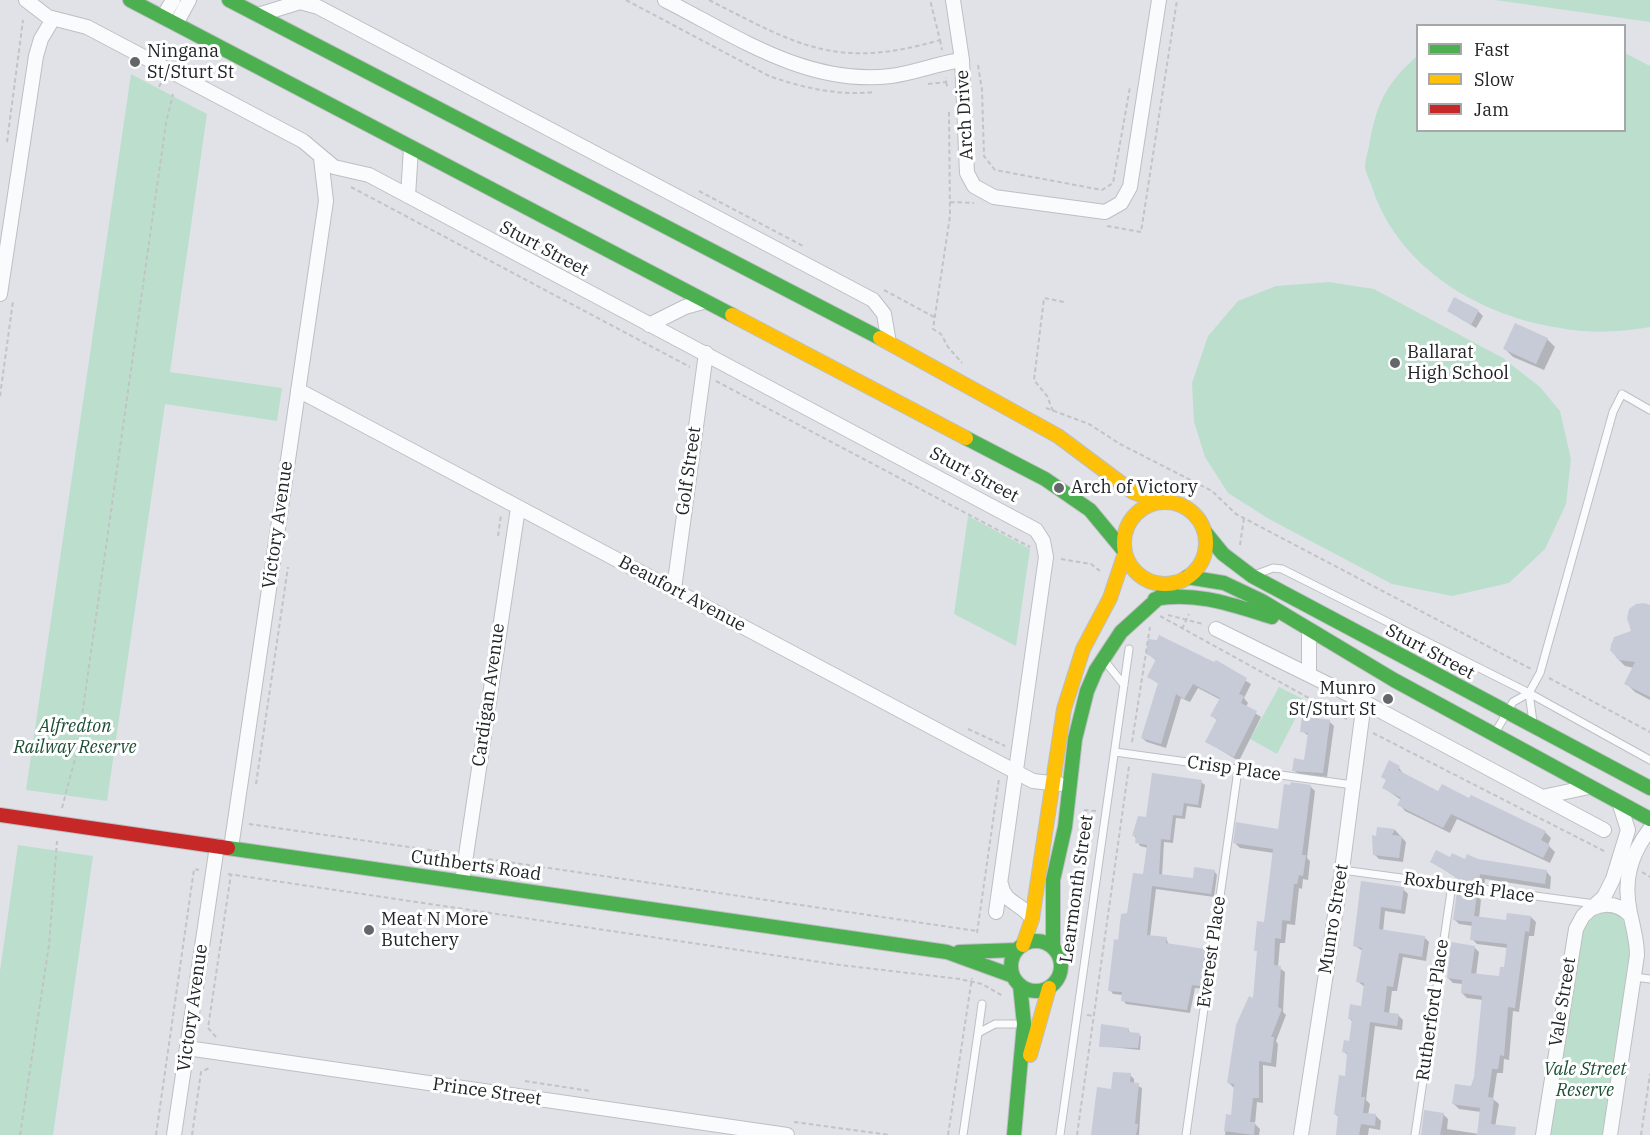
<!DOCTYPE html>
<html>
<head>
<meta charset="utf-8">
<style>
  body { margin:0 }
  #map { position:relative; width:1650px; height:1135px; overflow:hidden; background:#e0e2e8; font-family:"IBM Plex Serif",serif }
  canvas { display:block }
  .legend { position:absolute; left:1416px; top:24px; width:210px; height:108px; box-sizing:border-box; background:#fff; border:2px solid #a6a7a8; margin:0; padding:8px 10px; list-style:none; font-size:18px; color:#212326 }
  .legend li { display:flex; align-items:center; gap:12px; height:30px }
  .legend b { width:30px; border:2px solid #a6a7a8 }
</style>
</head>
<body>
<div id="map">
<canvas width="1650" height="1135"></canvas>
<ul class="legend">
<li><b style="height:8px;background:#4caf50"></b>Fast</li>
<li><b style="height:8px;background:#ffc107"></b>Slow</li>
<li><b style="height:8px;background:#c62828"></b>Jam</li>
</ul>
</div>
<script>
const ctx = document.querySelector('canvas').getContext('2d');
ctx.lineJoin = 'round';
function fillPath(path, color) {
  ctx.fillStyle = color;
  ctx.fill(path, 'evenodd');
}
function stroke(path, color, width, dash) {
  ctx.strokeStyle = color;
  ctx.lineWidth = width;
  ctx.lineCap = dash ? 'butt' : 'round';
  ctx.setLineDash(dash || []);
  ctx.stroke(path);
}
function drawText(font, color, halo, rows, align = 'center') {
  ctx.font = font + ' "IBM Plex Serif",serif';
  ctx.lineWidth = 6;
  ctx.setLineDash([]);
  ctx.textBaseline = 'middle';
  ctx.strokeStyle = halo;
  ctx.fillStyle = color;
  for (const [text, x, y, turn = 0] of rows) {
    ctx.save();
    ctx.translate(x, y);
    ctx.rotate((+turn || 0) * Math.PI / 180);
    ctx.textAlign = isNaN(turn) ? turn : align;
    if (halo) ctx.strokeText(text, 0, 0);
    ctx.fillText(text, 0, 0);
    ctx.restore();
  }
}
fillPath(new Path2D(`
  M1495,0H1650V22Z
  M1625,53L1650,66V327C1620,332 1590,334 1560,328C1481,316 1402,270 1374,193C1372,185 1366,175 1365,167C1365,159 1369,149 1370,140C1378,100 1387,83 1417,56L1418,130H1624Z
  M131,74L207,114L170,372L282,388L277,421L165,404L107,801L26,790Z
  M1329,282L1374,289L1503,358L1540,387L1560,411L1571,459L1566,504L1545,549L1509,583L1452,596L1392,584L1269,519L1228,493L1205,457L1194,422L1192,383L1208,336L1238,301L1276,286Z
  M968,516L1030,549L1016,646L954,614Z
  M1279,687L1305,700L1277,754L1250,739Z
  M18,845L93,856L53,1135H0V971Z
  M1609,911C1629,917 1628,933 1631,951L1605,1135H1549L1582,931L1594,916Z`), '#bcdfcd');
fillPath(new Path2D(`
  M1448,311H1478L1483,316L1476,328Z
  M1547,339L1555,347L1544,370L1513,357L1505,349Z
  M1650,610V700L1635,692L1626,683L1634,668L1625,666L1616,657L1611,645L1615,638L1632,632Z
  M1147,653L1215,664L1216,662L1251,684L1244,698L1248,703L1246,707L1261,717L1239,761L1207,742L1218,721L1212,716L1221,700L1198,688L1190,702L1181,698L1166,748L1147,742L1142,738L1159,684L1149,677L1157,661Z
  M1329,721L1334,726L1327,777L1299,775L1294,770L1305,761L1309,736L1302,731Z
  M1399,768L1405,776L1439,793L1545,832L1551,838L1548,845L1555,852L1550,863L1457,819L1450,833L1405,811L1399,804L1401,800L1384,788L1387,781L1382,776Z
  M1201,782L1205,785L1201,808L1187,806L1185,819L1176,818L1173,843L1164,842L1162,876L1194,879L1214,871L1217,875L1214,897L1156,889L1150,937L1166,938L1169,945L1205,950L1208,954L1204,989L1195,988L1190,1013L1126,1004L1123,1000V995L1113,994L1110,990L1119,942L1144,876L1148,848L1140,846L1134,835L1147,818Z
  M1310,786L1315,791L1307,858L1310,861L1308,880L1303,879L1302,889L1299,888L1295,925L1287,924L1285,943H1280L1278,967L1285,972L1283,1012L1286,1015L1276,1041L1278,1044L1276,1067L1263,1065V1103L1257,1102L1255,1124L1260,1129L1259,1135H1225L1227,1116H1233L1234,1088L1229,1083L1254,1000L1259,953L1256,950L1265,923L1274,853L1240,848L1235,843L1279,831Z
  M1378,828L1395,830L1406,842L1403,862L1379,859L1374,854Z
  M1451,859L1546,871L1551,877L1550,889L1485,879L1484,888L1462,885L1457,878L1432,862Z
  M1363,883L1403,889L1408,894L1405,914L1385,911L1383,932L1424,937L1429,942L1426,961L1403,957L1397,991H1392L1389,1014L1398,1015L1403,1020L1402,1030L1375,1026L1366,1100L1370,1104L1368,1115L1376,1116L1381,1121L1380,1130L1369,1128L1368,1135H1337L1340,1118L1335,1114L1346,1077L1349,1056L1344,1052L1351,1043L1353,1022L1349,1018L1362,1007L1365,987L1357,981L1363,951L1355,946Z
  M1476,895L1481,900L1479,918L1508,922L1531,917L1536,922L1534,936H1529L1519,1012L1513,1011L1509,1060L1504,1059L1503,1073H1497L1493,1099L1499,1104L1495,1127L1499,1135H1422L1443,1114L1448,1119L1447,1129L1479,1134L1481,1112L1459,1109L1454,1104L1472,1087L1475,1077L1483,1000L1467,998L1462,993L1463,984L1453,983L1448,978L1474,947L1479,952L1476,975L1500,978L1506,969L1508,948L1477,944L1472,939L1473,926L1459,924L1454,919Z
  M1128,1029L1130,1033L1141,1036L1140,1050L1100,1046Z
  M1130,1075L1134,1079V1084L1142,1088L1139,1135H1093L1112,1090Z`), '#0003');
fillPath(new Path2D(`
  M1454,297L1479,310L1471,325L1447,311Z
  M1515,323L1548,338L1536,364L1503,349Z
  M1644,603L1650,605V697L1624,684L1635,662L1619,660L1610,650L1614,637L1631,631L1627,618L1629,609L1636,604Z
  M1159,635L1214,662L1216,660L1247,678L1239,694L1244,696L1241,703L1257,711L1234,757L1205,742L1217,719L1210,716L1220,698L1193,684L1184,699L1176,694L1161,744L1141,738L1158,683L1147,677L1156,659L1146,654L1148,639L1157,640Z
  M1302,716L1330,720L1323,773L1292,771L1294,758L1304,760L1308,733L1300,732Z
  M1389,760L1400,766L1398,770L1438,791L1442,784L1469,798L1471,795L1546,831L1541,840L1550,845L1543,858L1451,814L1443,828L1397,805L1401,798L1382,788L1386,780L1381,777Z
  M1152,773L1202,780L1198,805L1184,803L1182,816L1173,815L1170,840L1161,839L1159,874L1193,878L1194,867L1215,870L1211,894L1152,886L1147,935L1167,937L1166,943L1205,949L1201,986L1192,985L1187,1010L1121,1001L1122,992L1108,991L1114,939L1118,940L1121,914L1127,913L1133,873L1143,874L1147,845L1135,843L1136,836H1132L1138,816L1146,817Z
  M1291,782L1311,785L1302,855H1306L1303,876L1299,875L1297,884H1294L1290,921L1282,920L1281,939L1275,938L1274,965L1281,966L1278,1007L1282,1009L1271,1037H1274L1271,1063L1259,1061V1098H1253L1250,1122H1255L1254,1135L1224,1131L1226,1114L1231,1115L1234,1084L1227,1083L1236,1025L1249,996L1253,998L1257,951H1254L1257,921L1264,922L1273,849L1233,843L1236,822L1278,829L1284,784L1290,785Z
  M1377,827L1395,829L1392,835L1402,836L1399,858L1373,855L1372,835L1376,836Z
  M1436,850L1450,857L1452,853L1465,859L1467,854L1478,859L1547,870L1545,884L1480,874L1479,883L1455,879V876L1430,862Z
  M1361,881L1404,887L1401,910L1381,907L1379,929L1425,936L1422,957L1399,953L1393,987L1387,986L1384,1012L1399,1014L1397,1026L1370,1022L1361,1097H1365L1363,1113L1376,1114L1375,1126L1361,1124L1359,1135H1336L1338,1115L1334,1114L1339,1075L1345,1076L1347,1053L1342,1052L1344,1040L1349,1041L1352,1019H1348L1350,1004L1361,1006L1364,983L1356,982L1362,948L1353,946Z
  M1457,891L1477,894L1474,916L1506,920L1507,913L1531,916L1529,932L1525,931L1515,1008L1508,1007L1504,1056L1500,1055L1498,1069H1492L1488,1097L1494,1098L1491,1124L1516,1127L1515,1135H1477L1480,1108L1452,1104L1455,1084L1471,1086L1474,1077L1482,996L1461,993L1462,980L1447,978L1451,942L1475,946L1471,973L1499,976L1500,967H1504L1507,944L1470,940L1472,922L1453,920Z
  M1101,1024L1129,1028L1128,1032L1140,1033L1138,1048L1099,1047Z
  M1113,1072L1131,1073L1130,1082L1139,1083L1135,1124H1138L1136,1135H1091L1097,1087L1111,1089Z
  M1424,1110L1444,1113L1440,1135H1421Z`), '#c7cbd8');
const lane = new Path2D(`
  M1257,574L1273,568L1282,569L1529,693L1650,760
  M1104,660L1124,685
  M1533,722L1529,693L1540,673L1613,412L1622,394L1650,410
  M1495,733L1513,702L1529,693
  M1115,752L1353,785
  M1342,870L1595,904
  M1634,977L1650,979
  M978,1033L982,1004
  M963,1135L978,1033L995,1024H1023
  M1060,1135L1129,649
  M1186,1135L1238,770
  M1415,1135L1452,885`);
const street = new Path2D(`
  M26,0L48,17L87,27L303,141L334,167L369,175L1036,530L1043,541L1046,557L996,912
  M665,0C736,36 807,86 891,76C915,73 938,63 962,60
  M953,0L962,60L967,173L974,186L994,197L1105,212L1121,203L1130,187L1159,0
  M258,15L300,2L318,7L873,300L884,314L889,343
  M163,17L173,0
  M176,24L189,0
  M408,196L411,148
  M0,294L36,56L41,39L53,19
  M649,325L685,307L703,302
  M298,390L1016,772L1033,781L1059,784
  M674,589L706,353
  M1216,629L1364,702L1604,830
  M1309,674V631
  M1542,797L1589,787
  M231,848L326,201L321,158
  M462,882L518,508
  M1001,884C1004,904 1023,903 1032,919
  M1593,908C1607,902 1619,904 1630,915
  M187,1048L787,1135
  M174,1135L217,846
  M1301,1135L1342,870L1364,702
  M1543,1135L1576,929L1583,916L1604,897L1613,879L1628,830L1619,802
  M1610,1135L1637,955C1637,940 1633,927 1630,913C1623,881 1630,855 1650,829`);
const fast = new Path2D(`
  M130,0L732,315
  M229,0L880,338
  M966,438L1045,479L1090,510L1124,551
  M1205,532L1223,554L1252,576L1650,788
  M1187,577L1224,583L1262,601L1394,680L1650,819
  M1155,599C1196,591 1233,605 1272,617
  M228,848L947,952L1013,976
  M1011 966a25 25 0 1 1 50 0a25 25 0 1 1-50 0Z
  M1053,947V880L1065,827L1075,739L1087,691L1096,670L1121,632L1175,583
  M959,952L1017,950
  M1014,1135L1024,1024L1020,985`);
const slow = new Path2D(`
  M732,315L966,438
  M880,338L1058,436L1133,492L1159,502
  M1124 543a41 41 0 1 1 82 0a41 41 0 1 1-82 0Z
  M1023,945L1032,919L1064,709L1083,649L1110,598L1125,553
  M1030,1055L1049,988`);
const jam = new Path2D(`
  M0,815L228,848`);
stroke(lane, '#bdbfc3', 9);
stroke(street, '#bdbfc3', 16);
stroke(fast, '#bdbfc3', 16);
stroke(slow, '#bdbfc3', 16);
stroke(jam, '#bdbfc3', 16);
stroke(new Path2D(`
  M626,0L769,76C803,88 839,96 875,92
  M709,0C799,46 837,70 940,40L930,0
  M940,40L942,50
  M174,57L180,46
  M978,65L982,90L984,156L995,170L1102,190L1113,183L1130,87
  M946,82L948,89
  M928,84L946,82V77
  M159,87L162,81
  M949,112L950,216L933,329L941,334L948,347L962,363
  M7,142L23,20
  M351,187L690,367
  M699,191L805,247
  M950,202L974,203
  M1107,226L1141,232L1177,0
  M884,290L934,317
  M716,381L1030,547
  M0,396L13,301
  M1046,408L1089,424L1120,444L1212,491L1236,514L1531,669
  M1053,411L1047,396L1034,380L1044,298L1064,302
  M498,536L501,515
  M1240,545L1244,518
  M1061,559L1091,564L1100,571
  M1168,615L1203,624
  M1160,616L1347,719
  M1182,629L1189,614
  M1549,678L1650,732
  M968,729L1005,746
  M1373,733L1606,852
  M1132,742L1150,627
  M256,784L288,567
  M62,808L77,751L166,123L173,94
  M1084,810L1096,811
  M249,824L451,853
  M481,858L977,931
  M1642,872L1650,877
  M228,874L840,965L960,979L982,984L1003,996
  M977,933L999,779
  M1087,1015L1094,1016
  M216,1037L208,1028L231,874
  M525,1081L590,1091
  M794,1122L890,1135
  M20,1135L49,945L57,841
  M156,1135L194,869L199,870
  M192,1135L201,1072L211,1067
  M948,1135L972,978
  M1077,1135L1129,766
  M1641,1135L1650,1074`), '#c2c3c5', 2, [4.5, 3]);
stroke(lane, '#fafbfc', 7);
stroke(street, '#fafbfc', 14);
stroke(fast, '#4caf50', 14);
stroke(slow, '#ffc107', 14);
stroke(jam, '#c62828', 14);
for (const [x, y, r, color] of [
  [135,62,6,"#64666a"],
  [1395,363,6,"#64666a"],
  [1059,488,6,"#64666a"],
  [1388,699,6,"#64666a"],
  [369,930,6,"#64666a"]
]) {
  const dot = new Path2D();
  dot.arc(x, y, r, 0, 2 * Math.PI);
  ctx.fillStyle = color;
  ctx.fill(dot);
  stroke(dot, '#fff', 2);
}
drawText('18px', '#212326', '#fff', [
  ["Ningana",147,52],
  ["St/Sturt St",147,73],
  ["Ballarat",1407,353],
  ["High School",1407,374],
  ["Arch of Victory",1071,488],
  ["Munro",1376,689,"right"],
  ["St/Sturt St",1376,710,"right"],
  ["Meat N More",381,920],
  ["Butchery",381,941]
], 'left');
drawText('18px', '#212326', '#fff', [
  ["Arch Drive",965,115,-93],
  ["Sturt Street",544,249,28],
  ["Golf Street",689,471,-82],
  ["Sturt Street",974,475,28],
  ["Victory Avenue",278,525,-82],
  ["Beaufort Avenue",682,594,28],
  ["Sturt Street",1430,652,28],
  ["Cardigan Avenue",489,695,-82],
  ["Crisp Place",1234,769,8],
  ["Cuthberts Road",476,866,8],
  ["Roxburgh Place",1469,888,8],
  ["Learmonth Street",1077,889,-82],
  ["Munro Street",1334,919,-81],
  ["Everest Place",1212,952,-82],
  ["Vale Street",1563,1002,-81],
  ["Victory Avenue",193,1008,-82],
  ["Rutherford Place",1433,1010,-82],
  ["Prince Street",487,1092,8]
]);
drawText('italic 18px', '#1b4e33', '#fff', [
  ["Alfredton",75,727],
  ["Railway Reserve",75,748],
  ["Vale Street",1585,1070],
  ["Reserve",1585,1091]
]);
</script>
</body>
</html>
